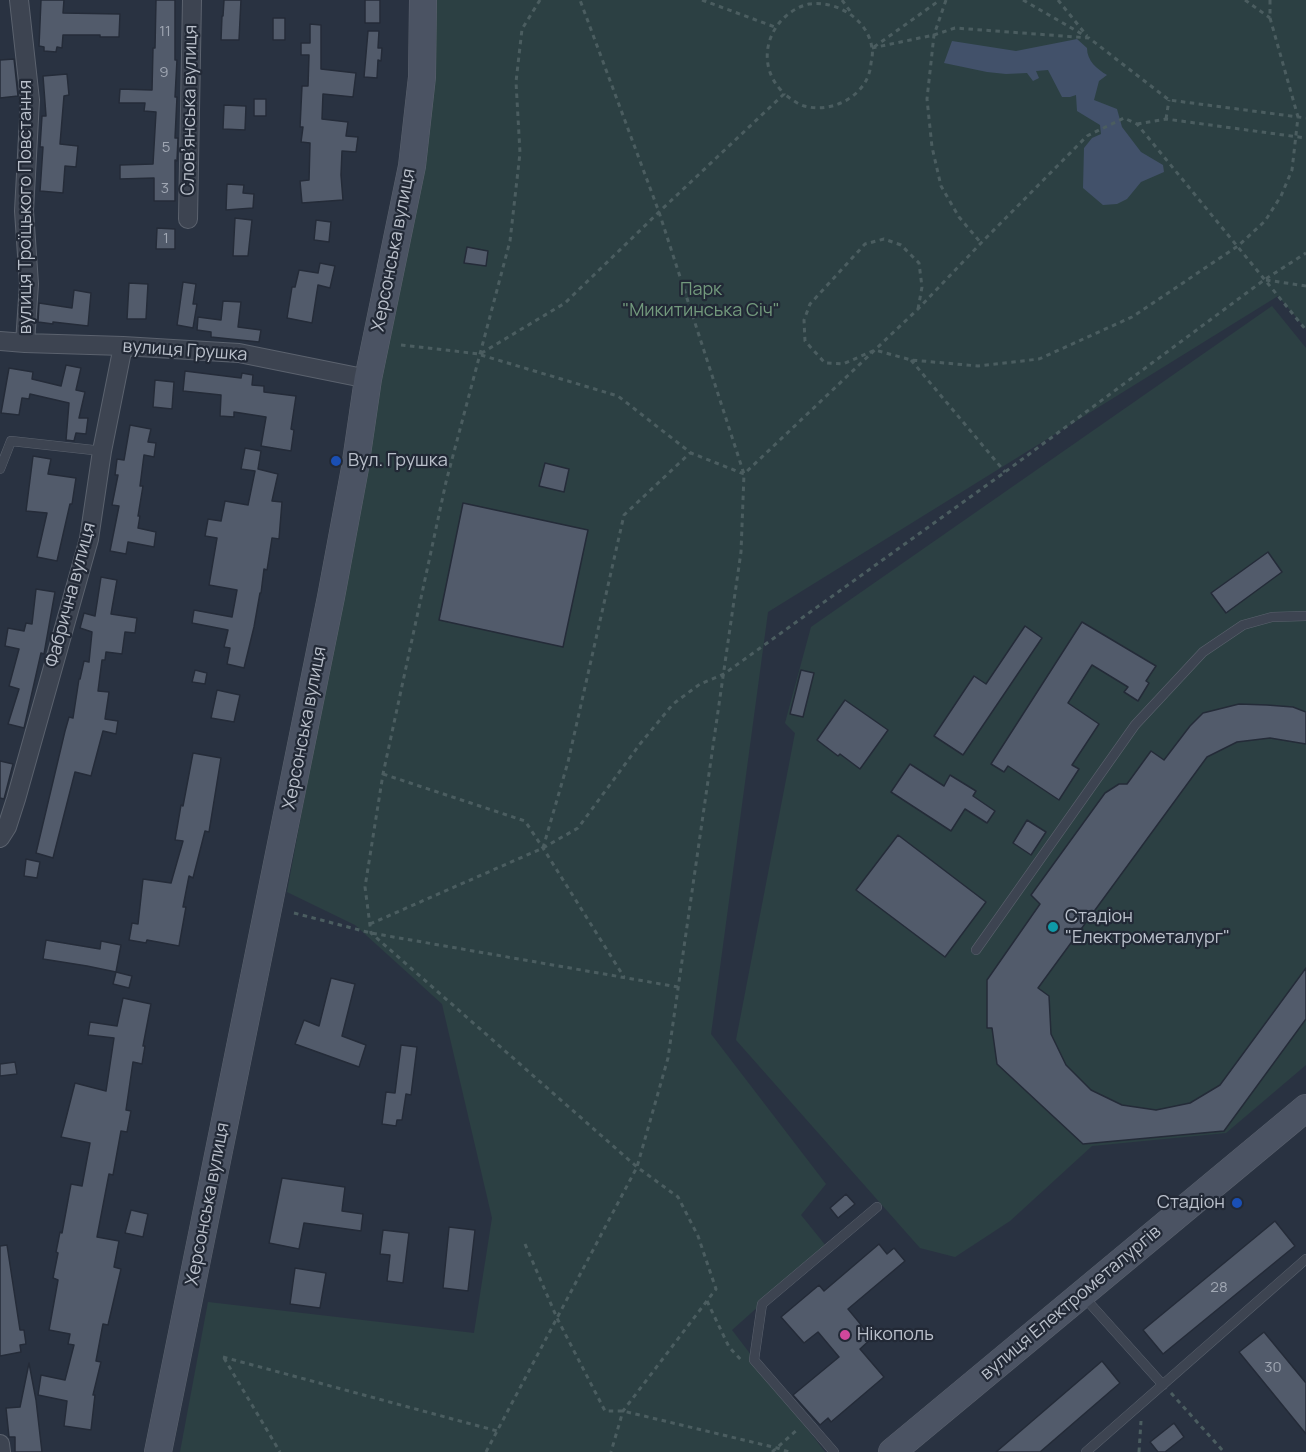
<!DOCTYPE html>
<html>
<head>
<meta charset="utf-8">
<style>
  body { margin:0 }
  canvas { display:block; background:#293241 }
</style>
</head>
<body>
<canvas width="1306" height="1452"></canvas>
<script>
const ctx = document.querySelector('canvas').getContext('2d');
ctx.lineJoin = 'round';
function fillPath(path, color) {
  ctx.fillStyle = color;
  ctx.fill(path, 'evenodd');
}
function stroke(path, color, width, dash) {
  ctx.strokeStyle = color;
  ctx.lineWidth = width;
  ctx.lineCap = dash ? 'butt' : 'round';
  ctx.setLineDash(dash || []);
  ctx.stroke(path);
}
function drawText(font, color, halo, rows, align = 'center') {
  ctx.font = font + ' Manrope,sans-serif';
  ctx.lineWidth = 4.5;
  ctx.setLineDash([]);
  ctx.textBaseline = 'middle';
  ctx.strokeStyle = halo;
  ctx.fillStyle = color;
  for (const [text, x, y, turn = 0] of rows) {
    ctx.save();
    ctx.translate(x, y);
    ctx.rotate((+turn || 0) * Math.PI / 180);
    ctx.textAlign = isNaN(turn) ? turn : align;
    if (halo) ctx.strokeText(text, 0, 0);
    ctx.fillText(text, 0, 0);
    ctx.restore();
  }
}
fillPath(new Path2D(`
  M432,0H1306V329L1278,296L768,612L711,1034L826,1184L801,1215L826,1246L732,1330L825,1452H180L208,1302L474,1333L492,1218L442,1004L355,925L287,892L399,285Z
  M1272,306L1306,348V1065L1226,1133L1092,1146L1010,1221L955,1257L920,1248L736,1040L795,733L785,723L811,627Z`), '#2c4043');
fillPath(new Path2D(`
  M1077,39L1087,48C1087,61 1097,69 1107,75L1099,81L1094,100L1117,109L1122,127L1141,152L1163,165L1164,172L1141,182L1127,199L1117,204L1103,205L1083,188L1084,148L1092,138L1101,134L1100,125L1077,111L1076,95L1070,97H1062L1048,70L1036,71L1039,78L1033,81L1027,73L1006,74L987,72L944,63L952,41L1016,51Z`), '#42516a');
const building = new Path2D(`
  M41,0H64L63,13L120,14L119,37H100V35H63L62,48L57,47L56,52L44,51V47L39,46Z
  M156,0H175V60H177L175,97H177L175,138H178L177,161L175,160V201H154V178L120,179V165L153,164L156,112L144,111L145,103H119L120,89L152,90L153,48H155Z
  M224,0H241L239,40H221L222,16H223Z
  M365,0H380V23H365Z
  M273,18H285V40H273Z
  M310,24L321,25V69L356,73L353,97L323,94L322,119L348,122L346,136L358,137L356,152L342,151L341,175L343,200L302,203L300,181L309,180L310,143L301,142L303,127H300L302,86H308L309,55H301V43H310Z
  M368,31H379L378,48H382L381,61L378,60L377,78L364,77Z
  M14,59L18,96L0,98V60Z
  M67,74L69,95L64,96L60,144L78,146L76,167L65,166L63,193L40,191L43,147H40L42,116H46L43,76Z
  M254,99H266V116H254Z
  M224,105L246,106L245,130L223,129Z
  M227,184L244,185L243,193L254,194L253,208L226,210Z
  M235,218L252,220L248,256H233Z
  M316,220L331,222L329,242L314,240Z
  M157,228L175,229V249H156Z
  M467,247L488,251L486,266L464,263Z
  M320,263L335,266L330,288L318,285L312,323L287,318L292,287H295L299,270L318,273Z
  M183,282L196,284L193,304H197L193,328L177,325Z
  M129,283L148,284L146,319H127Z
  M74,290L91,293L88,326L53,322V324L38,322L39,303L72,308Z
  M223,301L241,302L238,327L261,330L259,342L211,337V332L197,330L198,317L221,320Z
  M66,365L81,368L76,390L85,392L79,418H88L86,434L76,433L74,441L66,440L69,403L30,394L29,399L22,398L19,415L1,413L9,368L33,372L32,379L61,386Z
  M185,371L241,378L242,373L253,375L252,385L264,386V392L296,396L291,429L294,430L291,451L261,446L266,417L234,412V417L220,416L221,395L183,391Z
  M155,380L174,382L172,409L153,407Z
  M130,425L151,429L148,442L156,443L154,457L144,455L140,486H143L138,516H140L138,528L156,532L154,547L128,542L126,554L110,551L119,506L112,505L118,475H115L117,459L124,460Z
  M245,448L261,451L258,469L278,474L272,501L282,502L279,539L272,538L267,570L264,569L261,593H260L254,627L244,668L227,664L230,648L224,647L228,630L192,623L194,610L232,617L237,590L209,585L217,538L205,536L208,519L221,521L225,501L248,505L255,471L241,469Z
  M33,456L51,459L48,474L76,478L72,504H70L57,561L37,557L47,513L26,511Z
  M545,463L569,469L564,492L539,486Z
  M463,503L588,530L563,647L439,620Z
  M1268,552L1282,572L1226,613L1211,593Z
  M101,577L117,580L111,614L137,618L135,633L125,632L122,654L106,652L105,660H102L98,691L109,692L105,719L118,721L116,734L103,731L91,776L75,772L53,858L36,853L65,731L69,717L73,718L79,679H80L84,661L89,662L92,632L80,628L84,613L95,616Z
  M36,589L55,592L44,654L41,653L24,728L8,724L19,689L9,686L19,649L5,646L8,628L24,631L26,623L32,624Z
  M1082,622L1156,666L1146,681L1149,683L1138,701L1124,692L1128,687L1092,665L1068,703L1099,724L1072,765L1079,769L1059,800L1008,766L1004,772L991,764Z
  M1025,626L1042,638L963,755L934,736L974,676L986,684Z
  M195,670L207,673L205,684L192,682Z
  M801,670L814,673L803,717L790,714Z
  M217,690L240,695L234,722L211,718Z
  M845,700L888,730L860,769L840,754L838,756L817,740Z
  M1239,704L1267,705L1293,707L1306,712V744L1270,738L1237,742L1207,757L1038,988L1049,996L1051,1034L1066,1065L1091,1090L1122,1105L1156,1110L1190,1103L1220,1085L1306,968V1019L1224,1131L1083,1144L997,1064L992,1028H987V980L1040,904L1031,895L1105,793L1119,784H1127L1151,751L1164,760L1190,726L1203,713Z
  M193,753L221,758L209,832L205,831L193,878L189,876L183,907H186L179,946L147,940L146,943L129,940L132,923L138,924L143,879L171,883L183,841L175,840L181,805L183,806Z
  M0,761L13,764L4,799L0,798Z
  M910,764L944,786L950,775L976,791L973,796L995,811L987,823L965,809L951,831L891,792Z
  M1027,820L1046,832L1031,855L1013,843Z
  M898,835L986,902L945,957L856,890Z
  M26,859L40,862L37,878L24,876Z
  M46,940L100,949L101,941L121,945L116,972L87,966L43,959Z
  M116,972L132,976L129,988L113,984Z
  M331,978L355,984L342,1036L366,1045L359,1067L295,1044L304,1020L319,1026Z
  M123,998L151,1004L143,1046H145L142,1064L133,1062L126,1110L131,1111L127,1132L121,1131L113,1175L109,1174L97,1237L119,1241L114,1267L121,1269L108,1325L103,1324L96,1361L101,1362L93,1395H95L91,1430L64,1426L67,1401L38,1395L41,1375L65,1380L74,1345L68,1344L70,1334L49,1330L58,1280L53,1278L58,1253L56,1252L60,1232L62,1233L71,1184L82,1186L90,1143L61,1137L64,1126L75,1083L106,1091L114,1038L88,1035L90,1022L117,1026Z
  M401,1045L417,1047L411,1095L406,1094L402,1120H397L396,1126L382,1124L386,1092L395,1093Z
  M15,1062L17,1074L0,1076V1064Z
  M282,1178L345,1187L342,1211L363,1214L361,1231L304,1223L299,1249L269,1243Z
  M846,1194L855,1204L838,1218L830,1208Z
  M131,1210L148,1214L143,1237L125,1233Z
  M1275,1221L1295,1246L1163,1354L1143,1330Z
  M449,1227L475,1230L468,1291L443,1288Z
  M383,1230L409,1233L403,1283L387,1281L390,1255L380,1254Z
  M879,1244L887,1254L894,1248L905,1261L848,1309L872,1338L860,1349L884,1377L831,1422L828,1418L820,1425L793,1395L839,1357L818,1332L804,1343L781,1317L819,1285L824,1291Z
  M7,1245L20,1330H24L26,1344L20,1345L21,1352L0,1356V1246Z
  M295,1268L326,1273L320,1308L290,1304Z
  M1264,1332L1306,1383V1434L1239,1352Z
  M1102,1361L1120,1383L1040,1452H996Z
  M29,1363L36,1400L42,1452H15V1437H9L6,1408L20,1407Z
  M1174,1423L1184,1437L1165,1452H1158L1150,1442Z`);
fillPath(building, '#525b6b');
stroke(building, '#242b38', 1.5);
const lane = new Path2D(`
  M0,469L11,441L102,451
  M976,950L1135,725L1203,652L1243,625L1272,617L1306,616
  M1084,1297L1163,1385
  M834,1452L754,1360L762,1304L877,1207
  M1086,1452L1306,1259`);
const street = new Path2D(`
  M19,0L30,100L24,211L29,284L25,343
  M188,219L192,0
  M0,341L25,343L123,346L239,353L368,379
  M0,838L7,827L16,799L89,539L102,451L123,346
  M0,1444L1,1452`);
const secondary = new Path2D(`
  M158,1452L331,597L355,468L368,379L412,166L422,77L423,0
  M892,1452L1306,1108`);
stroke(lane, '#5b626e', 10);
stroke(street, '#5b626e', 20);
stroke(secondary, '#5b626e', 28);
stroke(new Path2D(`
  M540,0L522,29L516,82L520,153L510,241L446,482L383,774L365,887L371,933L637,1167L678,1197L698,1236L716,1289L623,1411L611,1452
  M702,0L775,27
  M842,0L850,11
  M946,0L934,35L927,99L932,147L941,186L959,217L981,243
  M1023,0L1087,37
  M1058,0L1087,36
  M1245,0L1270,18
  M874,47L940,0
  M872,48L934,35L955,28L1089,38L1169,100L1306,118
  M1166,119L1169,100
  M1137,124L1166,119L1306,138
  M1266,280L1306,286
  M918,309L922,287L919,263L901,245L884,239L865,244L810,304L804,320L805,341L825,363L843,364L875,350L911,360L978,366L1039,359L1132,317L1238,246L1265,221L1281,196L1292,170L1298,117L1270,18V0
  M401,345L480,354L565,303L659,212L784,94C781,90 776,85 773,79C757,49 776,12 809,4C837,0 869,20 872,49C873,53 872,58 871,63C869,95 833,114 804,106C797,104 790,98 784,94
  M481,355L618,396L691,453L744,474L918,309L981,243L1087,136L1124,118L1137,124L1306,330
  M911,360L1005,472
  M383,774L525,821L543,848L624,977
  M543,848L568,762L624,515L690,453
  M294,913L371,933L678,987
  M370,924L543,848L578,828L640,744L673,704L700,684L724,674L1005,472L1264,280L1306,253
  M525,1244L557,1318L605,1411H623L777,1448L789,1452
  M707,1301L729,1347L742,1361
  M223,1357L497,1431
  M224,1358L280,1452
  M1171,1393L1224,1452
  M486,1452L637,1167L668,1058L741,552L744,474L659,212L580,0
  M772,1452L798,1429
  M1139,1452L1141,1421`), '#4b5d60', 3, [4.5, 4.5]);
stroke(lane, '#3d4451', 9);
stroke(street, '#3d4451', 18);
stroke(secondary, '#4b5363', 27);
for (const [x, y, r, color] of [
  [336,461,6,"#1a4fb4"],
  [1053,927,6,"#0f9aa8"],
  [1237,1203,6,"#1a4fb4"],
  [845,1335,6,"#d1479c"]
]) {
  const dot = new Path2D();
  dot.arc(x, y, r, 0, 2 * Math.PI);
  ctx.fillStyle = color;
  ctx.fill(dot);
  stroke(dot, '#222936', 2);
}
drawText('15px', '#a0a7b3', null, [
  ["11",165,32],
  ["9",164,73],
  ["5",166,148],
  ["3",165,189],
  ["1",166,239],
  ["28",1219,1288],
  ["30",1273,1368]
]);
drawText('18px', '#bac0cb', '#222936', [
  ["Словʼянська вулиця",190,110,-89],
  ["вулиця Троїцького Повстання",26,207,-90],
  ["Херсонська вулиця",394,250,-79],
  ["вулиця Грушка",185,351,4],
  ["Фабрична вулиця",71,595,-75],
  ["Херсонська вулиця",305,728,-79],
  ["Херсонська вулиця",208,1204,-79],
  ["вулиця Електрометалургів",1071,1303,-40]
]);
drawText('18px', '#739a7d', '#222936', [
  ["Парк",701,290],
  ["\"Микитинська Січ\"",701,311]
]);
drawText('18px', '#bac0cb', '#222936', [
  ["Вул. Грушка",348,461],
  ["Стадіон",1065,917],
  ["\"Електрометалург\"",1065,938],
  ["Стадіон",1225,1203,"right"],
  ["Нікополь",857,1335]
], 'left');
</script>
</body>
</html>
